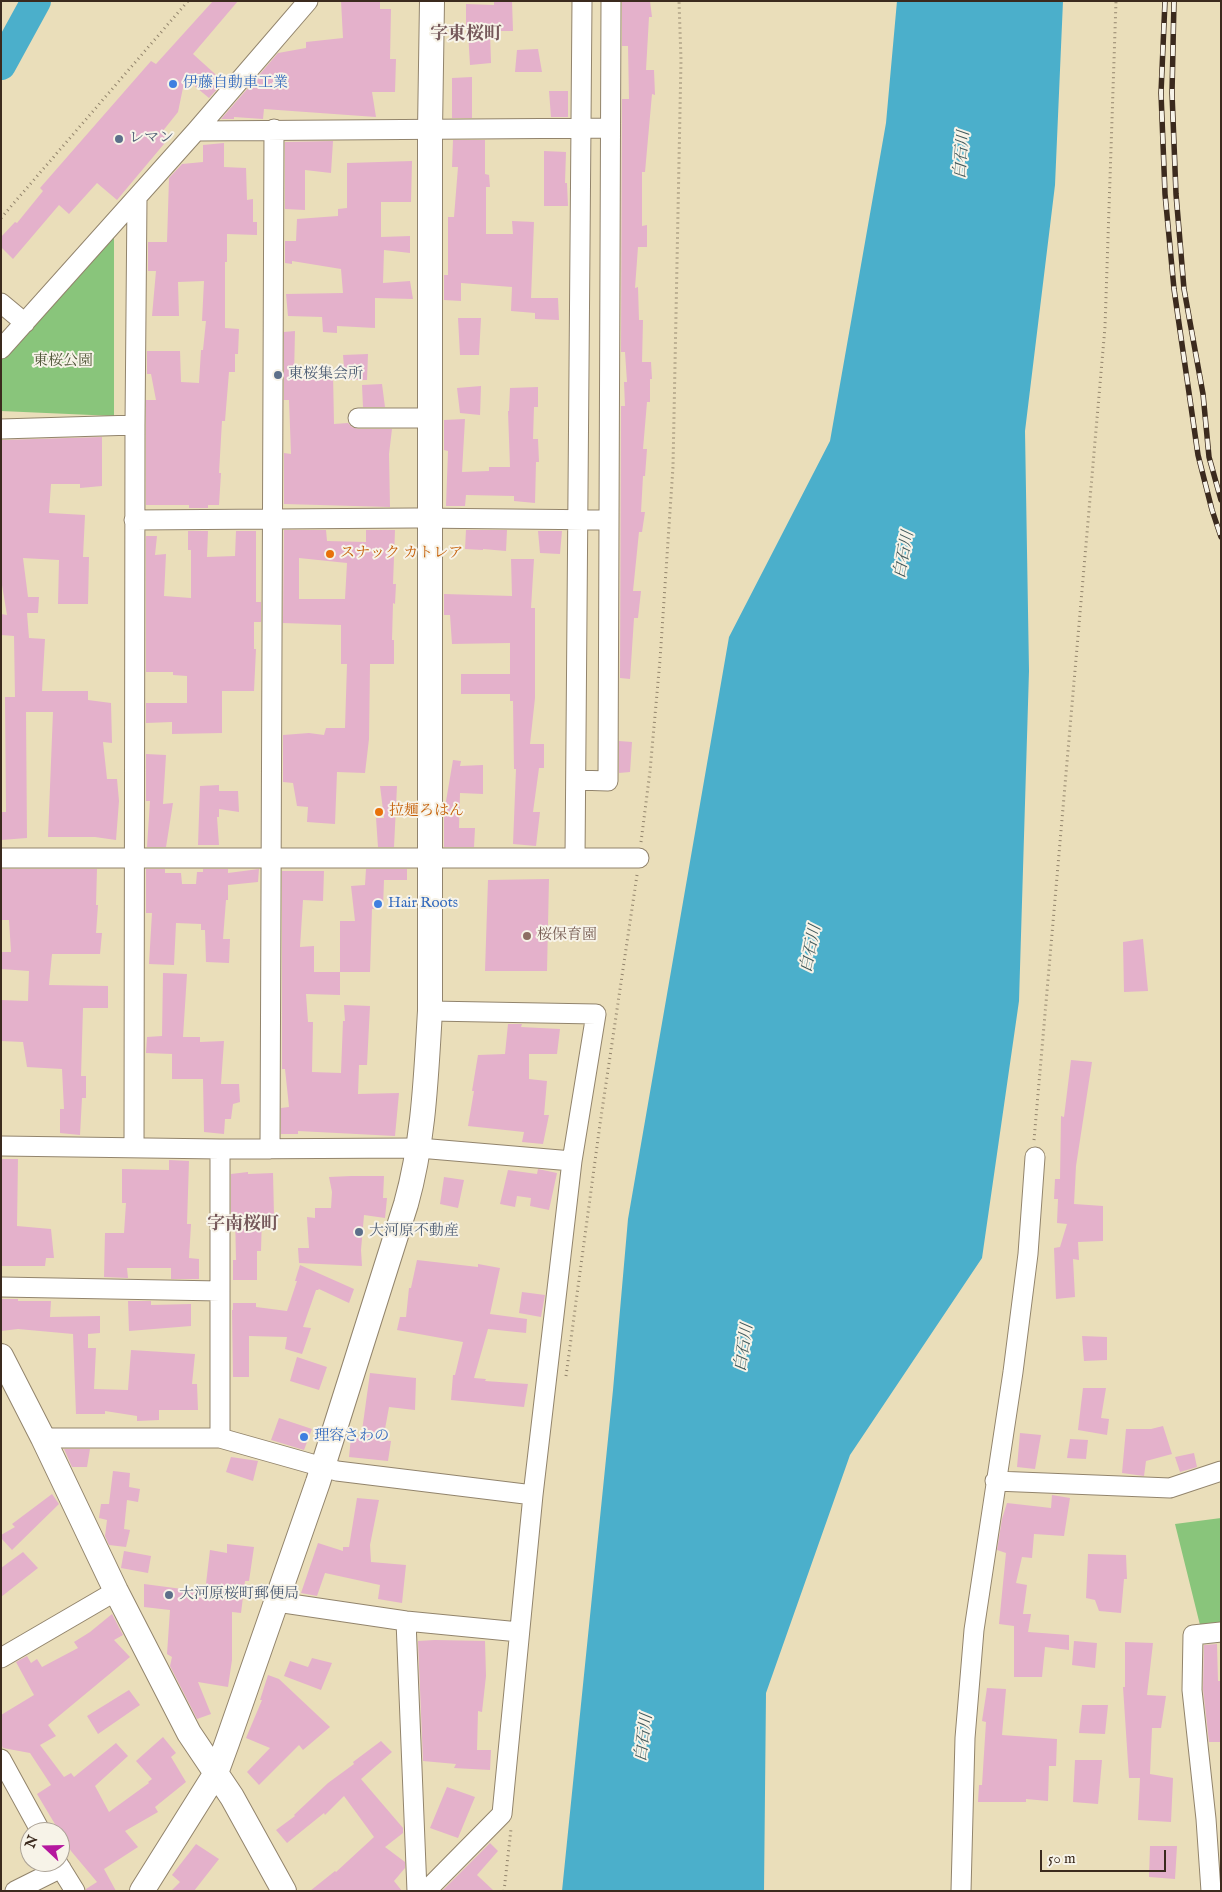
<!DOCTYPE html>
<html>
<head>
<meta charset="utf-8">
<style>
  body { margin:0 }
  #map { position:relative; width:1222px; height:1892px; overflow:hidden; background:#eadeba; font-family:"IM FELL English",serif }
  canvas { display:block }
  .frame { position:absolute; inset:0; border:2px solid #3b2a1e; pointer-events:none }
  .north { position:absolute; left:20px; top:1822px; width:50px; height:50px; box-sizing:border-box; background:#f7f3e8; border:1px solid #aca397; border-radius:50%; rotate:291deg; font-size:14px; font-weight:700; line-height:20px; text-align:center; color:#3b2a1e }
  .north::after { content:''; display:block; margin:auto; width:18px; height:22px; background:#b5179e; clip-path:polygon(50% 0,100% 100%,50% 72%,0 100%) }
  .scale { position:absolute; left:1040px; top:1850px; width:126px; height:22px; box-sizing:border-box; border:2px solid #3b2a1e; border-top:0; padding-left:6px; font-size:15px; line-height:18px; white-space:nowrap; color:#3b2a1e; -webkit-text-stroke:4px #f7f3e8; paint-order:stroke }
</style>
</head>
<body>
<div id="map">
<canvas width="1222" height="1892"></canvas>
<div class="frame"></div>
<div class="north">N</div>
<div class="scale">50 m</div>
</div>
<script>
const ctx = document.querySelector('canvas').getContext('2d');
ctx.lineJoin = 'round';
function fillPath(path, color) {
  ctx.fillStyle = color;
  ctx.fill(path, 'evenodd');
}
function stroke(path, color, width, dash) {
  ctx.strokeStyle = color;
  ctx.lineWidth = width;
  ctx.lineCap = dash ? 'butt' : 'round';
  ctx.setLineDash(dash || []);
  ctx.stroke(path);
}
function drawText(font, color, halo, rows, align = 'center') {
  ctx.font = font + ' "IM FELL English","Noto Serif JP",serif';
  ctx.lineWidth = 4;
  ctx.setLineDash([]);
  ctx.textBaseline = 'middle';
  ctx.strokeStyle = halo;
  ctx.fillStyle = color;
  for (const [text, x, y, turn = 0] of rows) {
    ctx.save();
    ctx.translate(x, y);
    ctx.rotate((+turn || 0) * Math.PI / 180);
    ctx.textAlign = isNaN(turn) ? turn : align;
    if (halo) ctx.strokeText(text, 0, 0);
    ctx.fillText(text, 0, 0);
    ctx.restore();
  }
}
fillPath(new Path2D(`
  M114,228V416L1,411V354Z
  M1221,1518V1623L1200,1625L1175,1524Z`), '#89c57b');
fillPath(new Path2D(`
  M897,1H1063L1055,185L1025,431L1029,671L1019,1001L982,1258L850,1455L766,1693L764,1891H562L613,1390L628,1219L729,637L830,441L886,123Z`), '#4bafcb');
stroke(new Path2D(`
  M1,65L36,1`), '#4bafcb', 30);
fillPath(new Path2D(`
  M213,1H238L193,54L224,82L209,98L185,78L178,112L162,132L169,138L117,200L97,183L69,214L59,205L13,259L1,247V237L15,222L17,223L43,191L40,188L151,61L156,64Z
  M341,1H380V9H391L390,59H396L395,92H372L376,117L264,109L263,119L234,117V119H221L248,88H250L253,82L278,53L306,48V42L343,38Z
  M494,1H512L513,31H490L491,63L470,65L468,31H466V4L494,5Z
  M622,1H650L652,17H649L646,70H654L655,95L652,94L645,172H642V226L647,225V247H638L635,288L638,287L639,320H643L642,362H651L652,379H650V402H647L643,449H647L645,476H643L641,512H645L642,532H639L633,591H641L638,618H634L630,679L620,678L621,406H625L624,382H627L625,352H621L622,99H629L628,46H622Z
  M538,49L542,72H515L517,50Z
  M472,77V118H452V78Z
  M549,91H568V117H551Z
  M453,140H485V174L489,175L490,187H486V234H513L512,221L534,222L531,298H558L559,320L535,319V313L511,311L512,287L461,283V301L444,300V275H448V217H454L458,167H452Z
  M333,141L331,173L305,170V210L285,209V142Z
  M224,143V167L246,168L247,200L253,199V222H257V235L227,234V262H225V328L239,329L238,354H235V372H229L225,421H222L219,473H221L219,505H208V508H189V505H146V400H156L151,374H147V351H180L181,382L199,383L201,350H203L206,321H202L204,281L178,282L179,316H152L156,271H148V242H167L169,178L182,164L203,162V145Z
  M544,151L566,152L565,183H567L568,206H544Z
  M412,161L411,202H381V237L410,236V253L384,250L383,283L410,281L413,299L375,298V328L337,326V333L323,332L322,317L288,316L286,294L343,293L341,269L292,261V264L285,263V241H296L297,219L338,216V209L347,208V163Z
  M458,318H481L479,355H460Z
  M295,331L294,376L333,373L334,424L348,423L352,427L358,429H392L389,454L390,507L284,504V453L291,454L289,400H284V332Z
  M368,354L367,380H345L343,355Z
  M382,384L385,407H363L362,385Z
  M481,386L480,415L460,413L457,388Z
  M538,387V407H534L533,439H538L539,462H536L535,503L514,501V496L466,495L465,506H446L448,451L444,450V420L465,419L462,472L489,471V467H510L508,411H509L510,388Z
  M102,437V486L80,488V484H51L49,513L85,515L83,557H89L88,604H58L59,560L23,558L28,597H39L38,613H27L29,638L45,639L42,691H88V700L111,703L112,743L103,742L107,779H117L119,801L116,840L95,837H48L53,712H26L27,838L1,840V812H6L5,697H15L14,636L1,635V614L7,615L1,579V440Z
  M284,530H326L327,541L366,542V530H395L393,584H396L395,604L393,603L392,640H394V664H370L369,739L365,773L337,772L335,824L307,822L308,807L297,806L293,783L283,782V735L309,733L324,735L326,728H345L347,664H341V625L283,623ZM299,558L347,563L345,599H299Z
  M466,530H507L506,551L483,549V550L465,549Z
  M188,531H208L207,557L235,556L236,531H256V602H261V622H254V649H256L254,691H222V733L172,734V722L146,723V703H187V676L173,675V672H146V536H157L155,555L166,554L164,596L191,598V550H188Z
  M538,531H562L560,554L540,553Z
  M511,559H534L531,608H535V698L530,744H544V768H539L533,812H540L536,846L513,844L516,769H514L513,701H510V694H461V674H510V643L452,644L450,615H444V594L512,596Z
  M619,741L632,742L630,772L619,773Z
  M146,754L166,755L163,804L173,803L166,847H147L150,801H146Z
  M453,760L461,761L460,766L483,765V794L460,793L459,828H475L474,847H444V813Z
  M219,785V791H238L239,812L219,809V817H217L219,845H198L200,786Z
  M380,786H397L394,847H378L376,818H384Z
  M1,869H97L96,905H98L96,933H102L100,954H52L49,985L108,986V1008H83L81,1076H86V1098H82L80,1135L60,1133V1109H64L62,1069L27,1067L23,1042L1,1041V1000L28,1001L29,971L1,969V952H11L9,920H1Z
  M146,869H165V873H181L182,884H196L197,872H203V869H228V873L259,869L258,882L228,885V900H226L223,939H230L229,963L206,962L205,930H201V924L176,923L174,965L149,964L152,913H146Z
  M366,869H407V880H384L383,908L372,909L370,972H340V921H355L351,886L365,885Z
  M282,871H324L323,901L303,900L300,947L314,946V972H340V995L306,994L308,1022H313L312,1072L341,1073L343,1021H345L344,1005L370,1006L367,1065H359L358,1094L399,1093L395,1136L298,1131V1134H281V1108L289,1107L285,1069H282Z
  M549,879L547,971H485L488,880Z
  M1143,939L1148,991L1124,992L1123,942Z
  M163,973L187,974L183,1037H200V1042L224,1041L221,1084H239L240,1102L233,1104L231,1119H225L224,1134L204,1132L203,1079H172V1054L146,1053L147,1037L162,1036Z
  M508,1024H522L521,1027L560,1029L557,1054H529V1079L547,1081L544,1115H549L543,1144L522,1142L524,1132L468,1126L474,1091H472L478,1055L505,1054Z
  M1071,1060L1092,1062L1076,1166L1074,1204L1103,1206V1241L1078,1242L1079,1260L1073,1259L1075,1297L1056,1299L1054,1248L1060,1247L1067,1224L1057,1223L1058,1199H1054L1055,1179H1060L1061,1116L1064,1117Z
  M1,1159H18L17,1226L51,1229L54,1258H46L45,1266H1Z
  M169,1160L189,1161L187,1224H191L189,1258L199,1259V1279H171V1268H127L128,1278L104,1277L105,1233H124L126,1203H122V1169L169,1170Z
  M538,1169L557,1173L549,1210L530,1206L531,1198L517,1196L515,1207L500,1204L508,1170L537,1174Z
  M248,1172V1174L273,1173L274,1215H262L261,1251H257V1280H233V1260H236L235,1213H231V1174Z
  M351,1176H384L383,1198H387L385,1218L364,1215L361,1250L362,1266L299,1263L298,1248H309L307,1217L315,1218V1208H331L332,1192L329,1177Z
  M444,1177L464,1180L458,1208L440,1204Z
  M417,1260L478,1267V1264L500,1268L490,1314L527,1319L526,1333L488,1329L474,1378L486,1379L485,1381L528,1384L524,1407L451,1400L453,1375H455L463,1342L397,1330L400,1317H406L409,1288H411Z
  M300,1265L354,1289L349,1303L319,1289L318,1290H316L303,1327L311,1328L302,1354L285,1349L287,1337L249,1336V1377H233L232,1310H233V1303H256V1307L287,1311L297,1281H295Z
  M522,1292L545,1295L541,1317L519,1313Z
  M1,1299H18V1301H51L50,1317L100,1316V1333L88,1334V1348H96L94,1389L128,1390L131,1350L195,1354L192,1384H197L198,1410H159V1420L137,1421V1416L105,1411V1414H76L73,1334L18,1329L1,1331Z
  M128,1301H151V1305L191,1304V1326L129,1331Z
  M1082,1336L1107,1337V1360L1084,1361Z
  M297,1357L327,1367L319,1390L290,1381Z
  M370,1373L416,1378L415,1410L389,1407L383,1440L391,1441L388,1461L349,1457L351,1437L361,1438Z
  M1083,1388H1106L1101,1418L1109,1419L1107,1435L1078,1430Z
  M279,1418L312,1429L304,1450L271,1440Z
  M1163,1426L1172,1454L1146,1461L1144,1476L1122,1473L1126,1429H1151Z
  M1020,1433L1041,1435L1035,1469L1017,1467Z
  M1070,1439L1088,1440L1086,1459L1067,1458Z
  M64,1449H90L87,1467H72Z
  M1194,1453L1197,1467L1180,1472L1175,1457Z
  M231,1457L258,1461L253,1481L226,1472Z
  M113,1471L130,1473L129,1487L140,1489L138,1502L127,1500L124,1529L130,1530L126,1547L109,1545L105,1536L107,1520L99,1518L101,1504H109Z
  M52,1494L59,1504L12,1550L1,1538V1535L15,1527L12,1524Z
  M1052,1495L1070,1498L1064,1536L1034,1534L1032,1558L1022,1557L1016,1583L1027,1585L1023,1614H1031L1028,1632L1069,1635V1650L1045,1647L1042,1677H1014V1626L999,1624L1006,1553L997,1550L1002,1519L1007,1503L1051,1508Z
  M357,1498L379,1500L370,1545L371,1562L406,1565L402,1603L378,1599L380,1585L325,1573L317,1596L301,1593L318,1543L343,1551V1547H349Z
  M227,1544L254,1547L249,1581H245L241,1613L232,1612V1660L228,1687L198,1682L211,1714L197,1719L170,1666L172,1657L167,1654L170,1610L144,1607V1584L205,1592L210,1550L227,1553Z
  M124,1551L151,1556L148,1573L121,1568Z
  M23,1552L38,1568L1,1597V1568Z
  M1088,1554L1126,1555L1127,1579H1124L1121,1613L1099,1611L1095,1600L1086,1598Z
  M112,1614L123,1635L114,1640L130,1657L48,1725L56,1736L40,1745L64,1777L71,1773L74,1777L116,1743L128,1756L95,1786L109,1812L149,1783L148,1782L152,1779L136,1761L163,1737L176,1753L171,1757L186,1782L155,1807L158,1812L125,1831L138,1847L104,1869L116,1891H86V1889L97,1882L71,1851L37,1794L51,1785L30,1753L3,1748L1,1744V1715L34,1695L16,1662L27,1656L31,1663L37,1659L42,1667L78,1648L74,1642L90,1632Z
  M435,1640L485,1641L486,1676L482,1712L478,1711L477,1750H491L490,1770L454,1768L456,1764L423,1761L418,1641Z
  M1074,1641L1097,1643L1095,1668L1072,1665Z
  M1125,1642L1153,1643L1147,1695L1166,1696L1161,1728H1152L1150,1774L1173,1778L1171,1822L1138,1820L1140,1778H1129L1123,1687H1125Z
  M1217,1644L1218,1681H1221V1742H1209L1203,1689L1204,1645Z
  M312,1658L332,1663L321,1690L284,1676L290,1661L308,1667Z
  M268,1675L279,1679L330,1727L303,1750L299,1745L259,1785L247,1772L270,1748L246,1738L262,1700H260Z
  M987,1688L1006,1689L1002,1735L1057,1739L1056,1766H1049L1048,1801L1026,1799V1802H978L979,1785H982L986,1722L982,1721Z
  M129,1690L140,1705L98,1734L87,1716Z
  M1082,1705H1108L1105,1734L1079,1733Z
  M381,1741L392,1752L361,1779L403,1828V1833L385,1847L405,1862V1868L394,1881L402,1891H310L335,1871L336,1872L374,1837L344,1796L325,1815L324,1813L287,1843L276,1830L295,1816L294,1815L328,1783L354,1764L353,1762Z
  M1075,1760H1102L1098,1804L1073,1802Z
  M447,1787L475,1797L458,1838L430,1828Z
  M490,1843L498,1851L477,1875L494,1891H442Z
  M196,1844L219,1859L194,1891H171L180,1882L172,1875Z
  M1150,1846H1177L1175,1879L1149,1877Z`), '#e4b1cb');
const minor = new Path2D(`
  M196,131L610,128
  M1,303L25,323
  M1,349L196,131L308,1
  M358,418H430
  M1,429L135,425
  M134,520L415,518L609,520
  M576,780L608,781L611,1
  M1,858H639
  M575,858L582,1
  M430,1011L596,1014L572,1161
  M1,1146L220,1149L419,1148L572,1161L533,1495L502,1814L426,1891
  M134,1147L135,425L137,197
  M270,1149L274,129
  M1,1287L220,1291
  M43,1438H220L337,1471L533,1495
  M220,1438V1149
  M995,1481L1170,1488L1221,1471
  M277,1602L406,1621L519,1632
  M406,1621L417,1891
  M1,1658L116,1591
  M1,1759L41,1832
  M57,1862L75,1891
  M15,1891L61,1868
  M961,1891L965,1738L974,1630L1013,1372L1028,1254L1035,1157
  M1211,1891L1206,1819L1192,1690L1193,1635L1221,1632`);
const tertiary = new Path2D(`
  M1,1356L43,1438L116,1591L189,1733L232,1797L284,1891
  M142,1891L216,1773L227,1743L318,1482L406,1204C424,1140 426,1076 430,1011V130L432,1`);
stroke(minor, '#92846c', 21);
stroke(tertiary, '#92846c', 26);
stroke(new Path2D(`
  M1,218L188,1
  M641,842L650,771L660,660L673,467L681,60L679,1
  M1034,1140L1105,327L1116,1
  M566,1376L600,1124L637,875
  M504,1891L511,1829`), '#92846c', 3, [1, 4]);
stroke(minor, '#fff', 19);
stroke(tertiary, '#fff', 24);
const rail = new Path2D(`
  M1165,1L1161,93L1165,194L1174,289L1198,455L1212,510L1221,537
  M1174,1L1172,93L1176,194L1184,289L1203,394L1209,457L1221,500`);
stroke(rail, '#3b2a1e', 5.5);
stroke(rail, '#f7f3e8', 4, [11]);
for (const [x, y, r, color] of [
  [173,84,5,"#3f7fe0"],
  [119,139,5,"#5c6f8a"],
  [278,375,5,"#5c6f8a"],
  [330,554,5,"#e8710a"],
  [379,812,5,"#e8710a"],
  [378,904,5,"#3f7fe0"],
  [527,936,5,"#8d6e63"],
  [359,1232,5,"#5c6f8a"],
  [304,1437,5,"#3f7fe0"],
  [169,1595,5,"#5c6f8a"]
]) {
  const dot = new Path2D();
  dot.arc(x, y, r, 0, 2 * Math.PI);
  ctx.fillStyle = color;
  ctx.fill(dot);
  stroke(dot, '#f7f3e8', 2);
}
drawText('15px', '#366cbe', '#f7f3e8', [
  ["伊藤自動車工業",183,84],
  ["Hair Roots",388,904],
  ["理容さわの",314,1437]
], 'left');
drawText('15px', '#4e5e75', '#f7f3e8', [
  ["レマン",129,139],
  ["東桜集会所",288,375],
  ["大河原不動産",369,1232],
  ["大河原桜町郵便局",179,1595]
], 'left');
drawText('15px', '#52583a', '#f7f3e8', [
  ["東桜公園",63,362]
]);
drawText('15px', '#c56008', '#f7f3e8', [
  ["スナック カトレア",340,554],
  ["拉麺ろはん",389,812]
], 'left');
drawText('15px', '#785e54', '#f7f3e8', [
  ["桜保育園",537,936]
], 'left');
drawText('italic 16px', '#41595b', '#f7f3e8', [
  ["白石川",963,155,-85],
  ["白石川",905,555,-79],
  ["白石川",812,949,-78],
  ["白石川",745,1348,-81],
  ["白石川",645,1738,-82]
]);
drawText('bold 18px', '#76595b', '#f7f3e8', [
  ["字東桜町",466,35],
  ["字南桜町",243,1225]
]);
</script>
</body>
</html>
